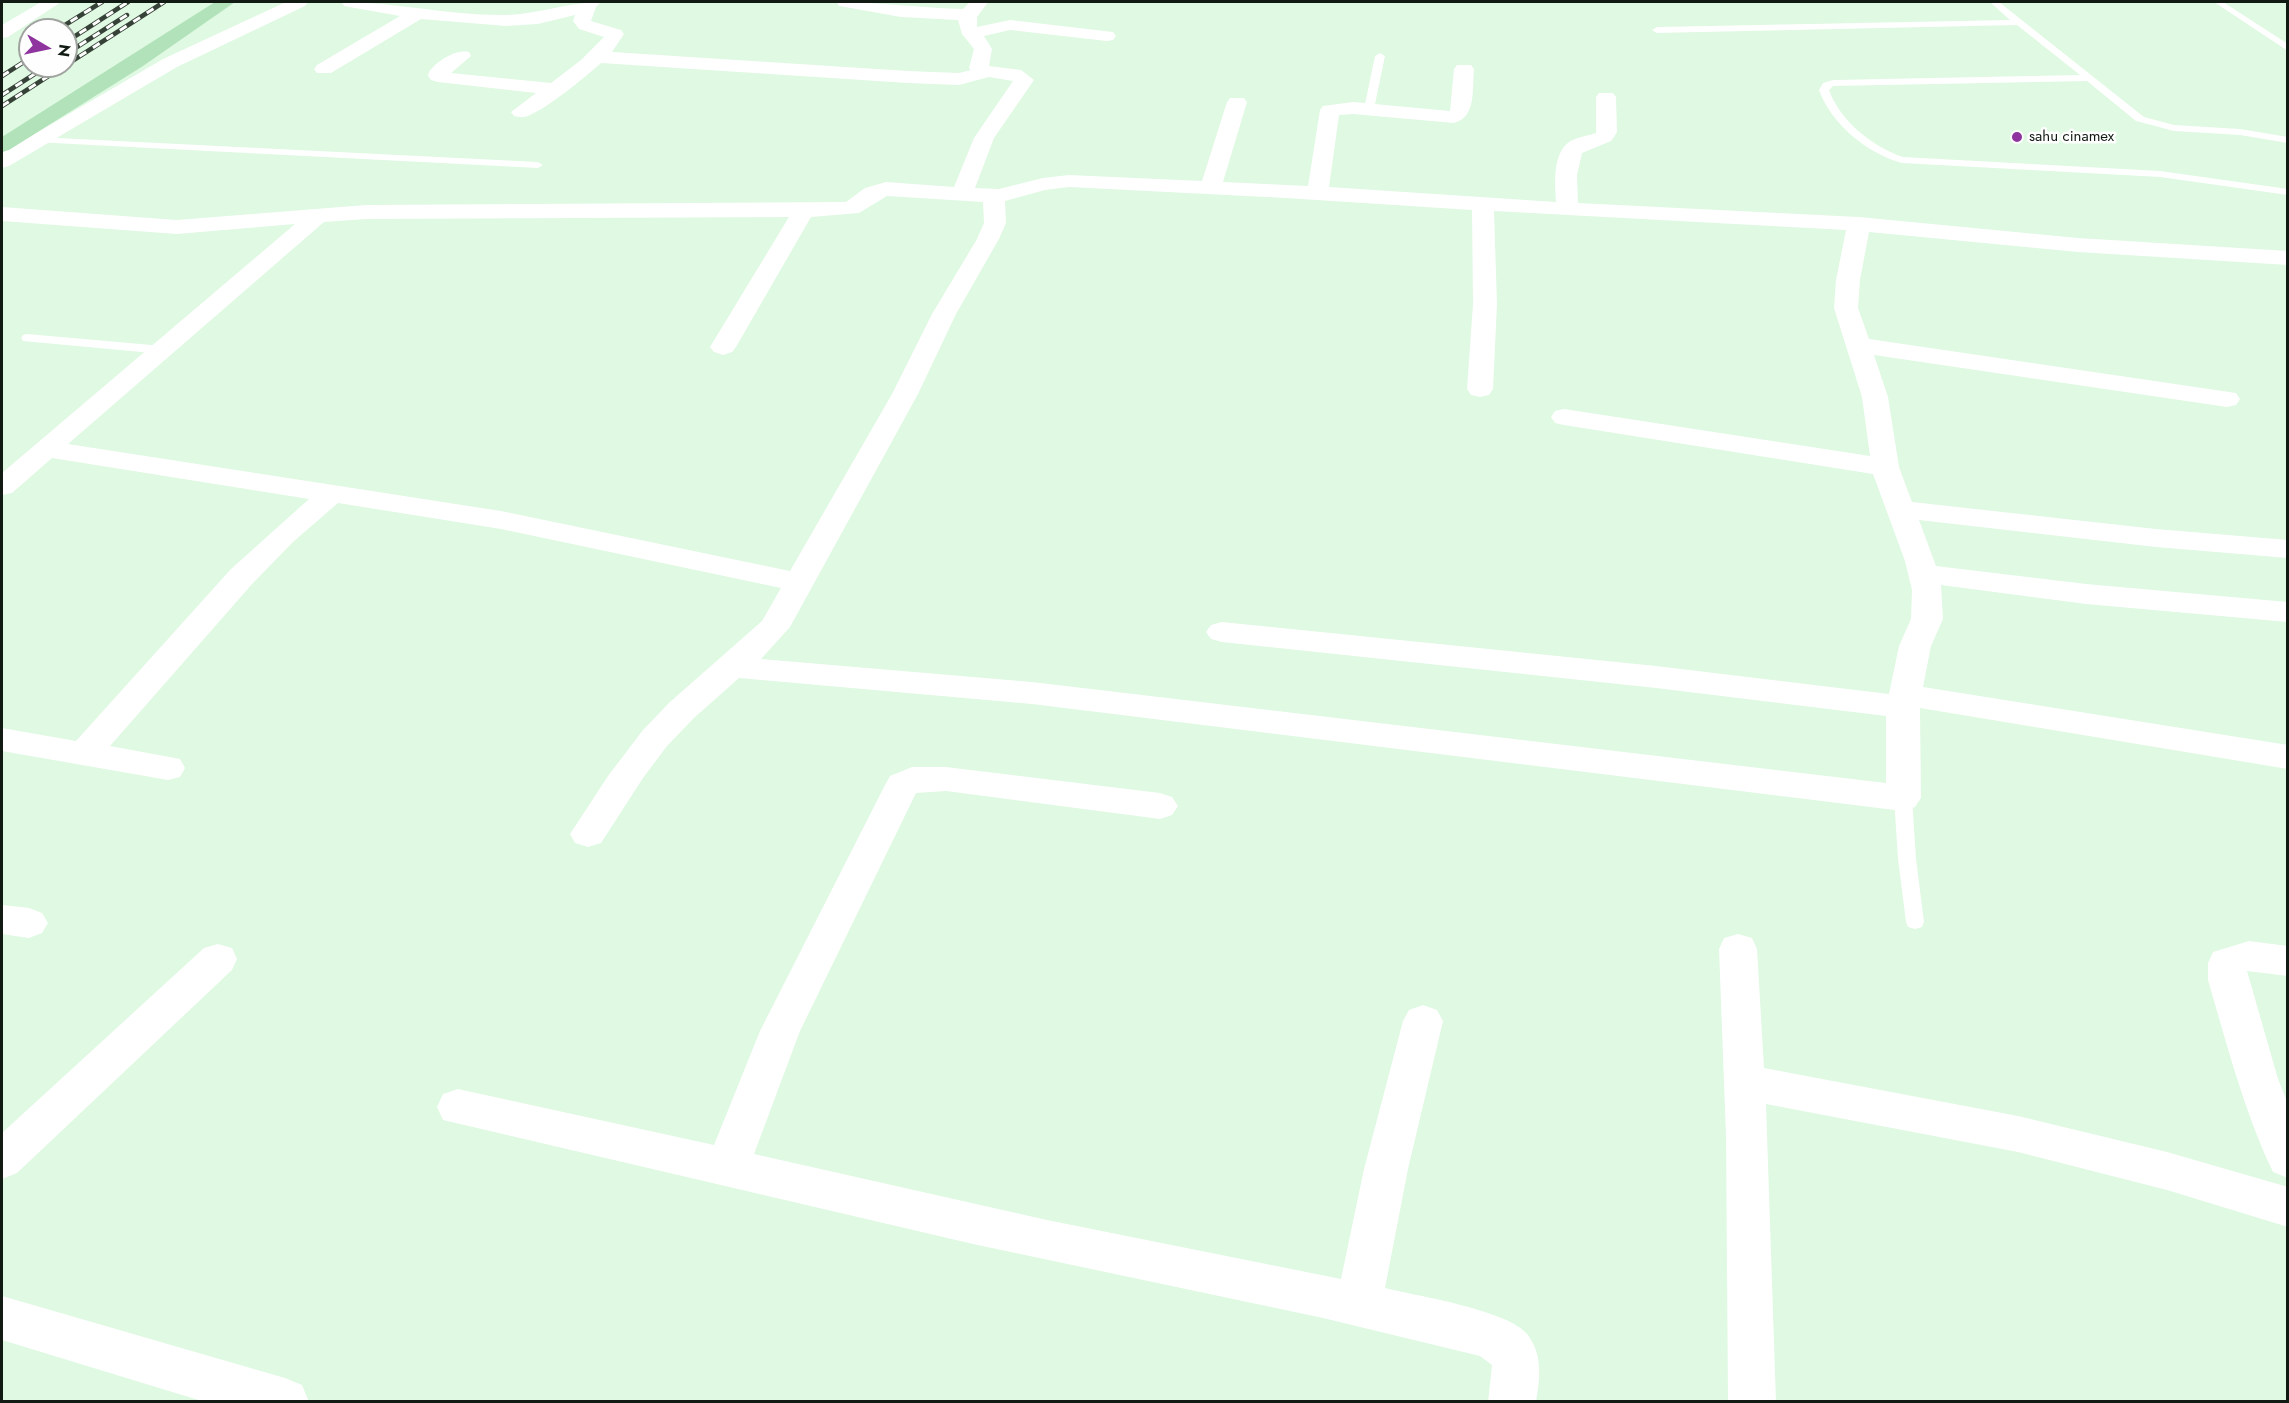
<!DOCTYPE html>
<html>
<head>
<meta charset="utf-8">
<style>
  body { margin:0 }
  #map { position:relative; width:2289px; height:1403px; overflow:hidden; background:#dff9e2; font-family:Jost,sans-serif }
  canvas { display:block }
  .frame { position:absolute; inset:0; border:3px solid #121b13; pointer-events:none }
  .north { position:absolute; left:18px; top:18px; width:60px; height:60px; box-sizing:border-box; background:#fefefe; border:2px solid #a0a3a0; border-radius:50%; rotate:99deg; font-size:16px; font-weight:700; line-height:24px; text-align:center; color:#121b13 }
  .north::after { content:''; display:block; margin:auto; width:21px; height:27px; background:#8f349f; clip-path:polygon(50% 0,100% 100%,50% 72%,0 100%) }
</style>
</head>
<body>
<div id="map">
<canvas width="2289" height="1403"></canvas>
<div class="frame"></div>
<div class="north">N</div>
</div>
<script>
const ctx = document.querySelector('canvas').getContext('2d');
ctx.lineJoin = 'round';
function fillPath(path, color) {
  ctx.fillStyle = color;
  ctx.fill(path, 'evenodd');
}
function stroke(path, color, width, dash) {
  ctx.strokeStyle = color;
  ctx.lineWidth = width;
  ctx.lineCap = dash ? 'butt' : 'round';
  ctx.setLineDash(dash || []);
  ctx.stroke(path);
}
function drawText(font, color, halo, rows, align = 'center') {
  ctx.font = font + ' Jost,sans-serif';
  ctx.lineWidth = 5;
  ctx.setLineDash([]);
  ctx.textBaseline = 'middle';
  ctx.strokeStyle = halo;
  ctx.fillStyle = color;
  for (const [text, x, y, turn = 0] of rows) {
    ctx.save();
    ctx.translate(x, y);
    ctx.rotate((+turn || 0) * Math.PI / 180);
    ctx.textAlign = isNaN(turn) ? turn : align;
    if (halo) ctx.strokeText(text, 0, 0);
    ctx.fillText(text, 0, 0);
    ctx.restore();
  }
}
fillPath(new Path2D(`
  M1990,2H1999L2144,117L2174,125L2240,129L2288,137V143L2240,135L2174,131L2136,121L2087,81L1833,86L1829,90C1840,121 1873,147 1903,157L2160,171L2288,189V195L2160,177L1902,163C1868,154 1831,124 1819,90L1823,83L1833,80L2080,75L2017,25L1657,33L1652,30L1657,27L2010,20Z
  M2214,2H2223L2288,44V51Z
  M1380,53L1385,56L1374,109L1369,112L1364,109L1375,56Z
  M38,137L538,162L543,165L538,168L34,142L33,140Z
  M27,334L163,346L169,350L163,354L23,341L21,338L23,335Z
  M1903,792L1909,794L1912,798L1916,859L1924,922L1922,927L1915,929L1908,927L1906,922L1898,859L1894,798L1897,794Z`), '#fff');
fillPath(new Path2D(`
  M41,2H61L8,37L2,38V25Z
  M286,2H308L305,6L177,67L9,166L2,168V153L163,59Z
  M342,2C397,2 451,16 506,15C539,14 569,2 601,2L596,7L591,21L621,30L624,34L612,52L908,71L959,73L971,70L969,68L974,49L962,34L958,20L901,17L845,7L839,6L837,2C879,2 921,8 963,9L970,2H988L977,17V27L1010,20L1113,32L1116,36L1113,40L1107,41L1010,30L984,36L992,49L989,66L1021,70L1034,80L994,138L975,188L999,189L1043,178L1069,175L1202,181L1227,102L1230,98H1244L1247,102L1223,182L1308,186L1320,110L1323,106L1353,102L1450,111L1454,69L1457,65H1471L1474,69C1472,88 1477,117 1454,123L1353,114L1339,115L1329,187L1556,202C1555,184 1552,155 1569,142C1576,137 1588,136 1596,133V97L1599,93H1613L1616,97L1617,132L1614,137L1611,141L1582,153L1577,175L1578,203L1859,217L2078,238L2288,251V265L2078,252L1869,232L1860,280L1858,308L1869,339L2236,393L2240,399L2236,405L2227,407L1874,355L1888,397L1899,467L1912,502L2156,529L2288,540V558L2156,547L1919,520L1936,566L2086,584L2288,602V622L2086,604L1941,585L1943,619L1931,646L1923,687L2288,745V769L1920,708L1921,798L1915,807L1903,811L1032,704L739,678L694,718L667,746L643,778L601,843L588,847L575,843L570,834L608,776L643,730L670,702L762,621L781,588L501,529L338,503L293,542L253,583L110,746L180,759L185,768L180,777L168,780L2,751V728L76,741L231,569L309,499L52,458L12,493L2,495V473L295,224L177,234L2,221V207L177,220L366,205L846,202L865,188L886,182L954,187L974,138L1013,81L989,77L959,85L908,83L601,63C583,79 549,107 528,116C523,118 519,117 514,116L511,112L536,93L438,82L431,80L428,76L429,72C437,61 455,49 469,52L471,56L451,73L551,83L581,60L604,37L579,29L573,21L575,15L538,24L506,26L421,19L331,73H317L314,69L317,65L400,16L344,6ZM1069,187L1286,198L1472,210L1473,304L1467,389L1471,395L1480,397L1489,395L1493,389L1497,304L1494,211L1846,230L1836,280L1834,308L1862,397L1870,456L1564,409L1555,411L1551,417L1555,423L1564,425L1873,474L1905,561L1912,590L1911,619L1899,646L1889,694L1656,666L1222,622L1211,625L1206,632L1211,639L1222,642L1656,688L1886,716V783L1032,682L761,659L790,627L918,394L956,314L999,239L1006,223L1005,201L1045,190ZM887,196L983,202L984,223L977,239L932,314L892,394L790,571L501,511L68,444L324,222L366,219L789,217L710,347L714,352L723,355L732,352L736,347L811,217L859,213Z
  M912,767H946L1160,793L1172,797L1178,806L1172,815L1160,819L946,791L916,793L800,1031L754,1154L1047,1220L1341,1279L1364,1169L1403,1021L1409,1010L1423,1005L1437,1010L1443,1021L1408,1169L1385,1288C1417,1296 1509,1310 1528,1335C1543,1356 1540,1378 1536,1402H1488L1492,1365L1480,1356L1323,1318L973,1244L443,1120L437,1107L443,1094L458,1089L714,1145L760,1031L885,785L890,776Z
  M2,905L29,908L42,913L48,923L42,933L29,938L2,934Z
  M1738,934L1752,938L1757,949L1764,1068L2018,1116L2167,1152L2288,1187V1227L2167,1190L2018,1152L1766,1104L1776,1402H1728L1726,1136L1719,949L1724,938Z
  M2249,941L2288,946V976L2247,971L2278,1079L2288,1104V1178L2273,1172C2244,1111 2227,1045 2208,980V963L2213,952Z
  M218,944L232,948L237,959L232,970L17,1173L2,1179V1133L204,948Z
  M2,1296L285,1378L302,1385L309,1402H205L2,1340Z`), '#fff');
fillPath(new Path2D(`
  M215,2H235L143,66L9,150L2,152V137Z`), '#b2e2b9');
const rail = new Path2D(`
  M57,30L102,2
  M66,42L128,2
  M66,54L127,15
  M66,65L164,2
  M2,76L30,58
  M2,95L47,66
  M2,106L64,66`);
stroke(rail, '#364237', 4.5);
stroke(rail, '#fefefe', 3, [8]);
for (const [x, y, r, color] of [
  [2017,137,6,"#8f349f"]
]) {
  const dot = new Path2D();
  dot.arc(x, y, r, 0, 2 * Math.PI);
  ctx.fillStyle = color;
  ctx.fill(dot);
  stroke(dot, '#fefefe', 2);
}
drawText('15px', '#121b13', '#fefefe', [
  ["sahu cinamex",2029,137]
], 'left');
</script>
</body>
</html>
